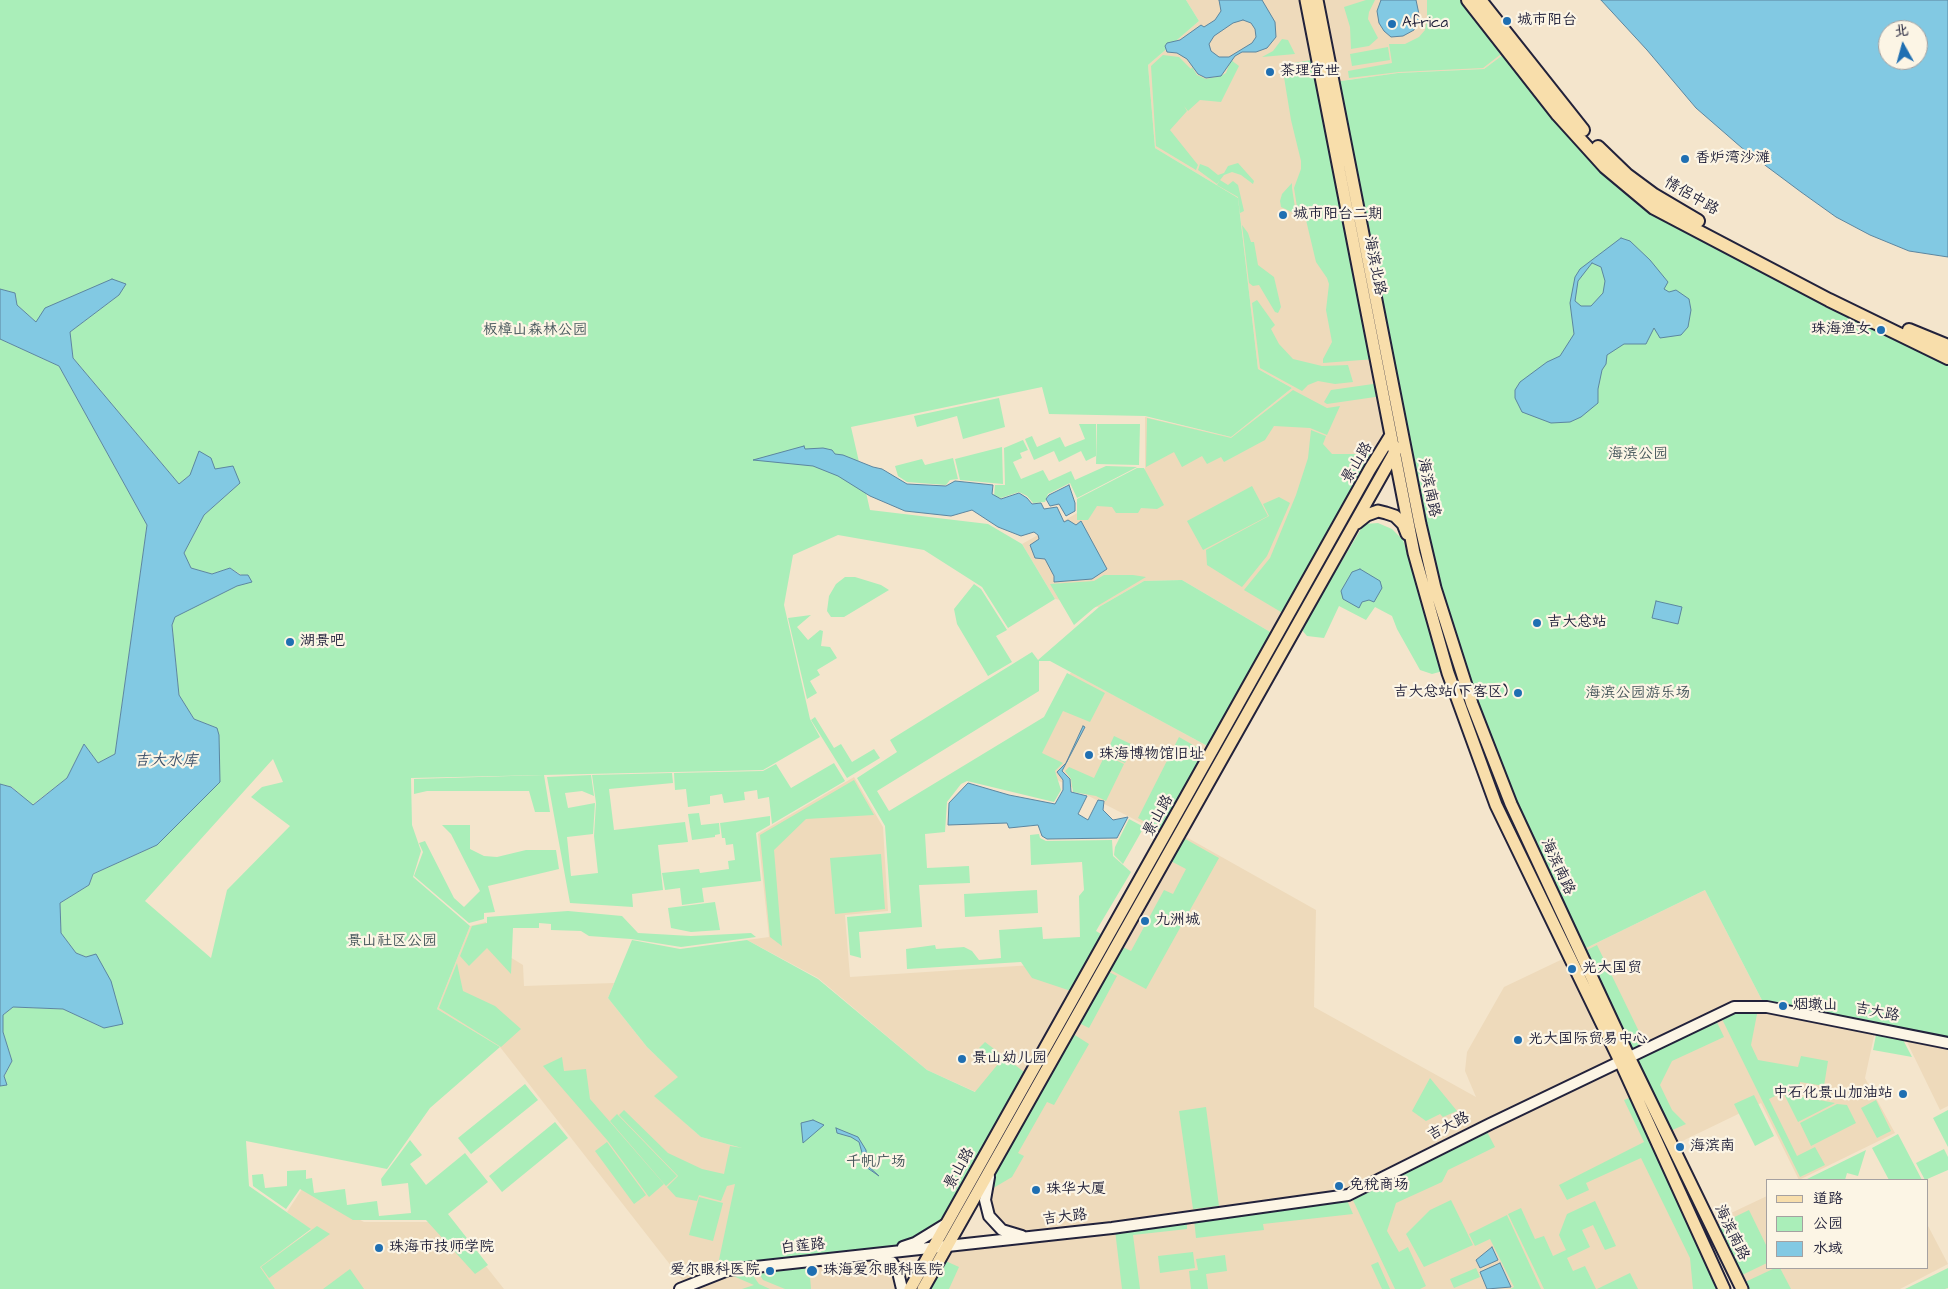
<!DOCTYPE html>
<meta charset="utf-8">
<style>
body{margin:0}
#map{position:relative;width:1948px;height:1289px;overflow:hidden;background:#f4e5cc;font-family:"Architects Daughter","LXGW WenKai TC",sans-serif}
canvas{display:block}
.legend{position:absolute;left:1766px;top:1179px;width:162px;height:90px;box-sizing:border-box;background:#fcf5e5;border:1px solid #a5a1a1;margin:0;padding:6px 9px;list-style:none;font-size:15px;color:#22223b}
.legend li{display:flex;align-items:center;gap:10px;height:25px}
.legend b{width:25px;border:1px solid #a5a1a1}
.north{position:absolute;left:1878px;top:20px;width:50px;height:50px;box-sizing:border-box;background:#fcf5e5;border:1px solid #a5a1a1;border-radius:50%;rotate:353deg;font-size:14px;font-weight:700;line-height:20px;text-align:center;color:#22223b}
.north::after{content:'';display:block;margin:auto;width:18px;height:22px;background:#1f6fb2;clip-path:polygon(50% 0,100% 100%,50% 72%,0 100%)}
</style>
<div id="map">
<canvas width="1948" height="1289"></canvas>
<ul class="legend">
<li><b style="height:6px;background:#f8deab"></b>道路</li>
<li><b style="height:14px;background:#aaeeb9"></b>公园</li>
<li><b style="height:14px;background:#82c9e3"></b>水域</li>
</ul>
<div class="north">北</div>
</div>
<script>
const context = document.querySelector('canvas').getContext('2d');
context.lineJoin = 'round';
function paint(path, color) { context.fillStyle = color; context.fill(path, 'evenodd'); }
const shape = rows => new Path2D(rows.map(r => 'M' + r).join(''));
function strokePath(path, color, width, dash) { context.strokeStyle = color; context.lineWidth = width; context.lineCap = dash ? 'butt' : 'round'; context.setLineDash(dash || []); context.stroke(path); }
function label(font, color, halo, rows, align = 'center') {
  context.font = font + ' "Architects Daughter","LXGW WenKai TC",sans-serif'; context.lineWidth = 4.5; context.setLineDash([]); context.textBaseline = 'middle'; context.strokeStyle = halo; context.fillStyle = color; for (const [text, x, y, turn = 0] of rows) {
    context.save(); context.translate(x, y); context.rotate((+turn || 0) * Math.PI / 180); context.textAlign = isNaN(turn) ? turn : align; if (halo) context.strokeText(text, 0, 0); context.fillText(text, 0, 0); context.restore();
  }
}
paint(shape([
 [1186,0,1306,0,1391,435,1277,636,1182,580,1144,581,1099,607,1055,599,1022,544,1145,475,1145,417,1231,437,1292,388,1258,369,1238,198,1155,148,1148,65,1199,21],
 [1317,0,1468,0,1508,51,1484,69,1398,73,1333,82],
 [1071,672,1213,749,1165,835,1026,764],
 [854,777,883,827,888,911,845,915,850,977,1093,961,1011,1108,927,1070,818,978,747,940,769,937,758,834],
 [1179,833,1316,910,1314,1007,1476,1097,1465,1071,1467,1052,1504,987,1569,956,1724,1289,923,1289,947,1247,1031,1237,1002,1230,985,1200],
 [1705,890,1765,1006,1876,1027,1865,1078,1895,1133,1799,1180,1761,1103,1672,1146,1580,951],
 [486,922,487,943,523,965,524,986,614,983,608,998,647,1047,679,1077,655,1096,701,1137,742,1148,876,1255,892,1262,902,1289,680,1289,686,1285,500,1047,437,1009,470,926],
 [1902,1032,1948,1040,1948,1106,1940,1110],
 [302,1189,364,1222,451,1222,504,1289,275,1289,259,1267,311,1230,287,1212],
 [1767,1196,1767,1268,1927,1268,1927,1224,1948,1264,1900,1289,1742,1289,1710,1223]
]), '#eedabb');
paint(shape([
 [0,0,1186,0,1199,21,1148,65,1155,148,1238,198,1258,369,1292,388,1231,437,1145,416,1049,414,1042,387,851,427,870,510,988,524,1022,544,1055,599,1008,628,982,587,924,550,838,535,793,555,784,605,810,719,820,737,763,770,411,778,412,825,421,851,413,877,470,926,437,1009,500,1047,430,1108,387,1169,246,1141,249,1186,311,1229,260,1267,275,1289,0,1289,0,1086,6,1085,4,1077,12,1061,3,1032,3,1015,13,1007,63,1009,104,1028,86,957,76,953,61,933,60,903,89,885,93,874,157,845,220,782,217,728,194,719,179,695,172,625,174,617,237,586,252,581,230,568,212,574,191,568,184,553,204,515,240,483,190,475,179,484,73,358,70,332,119,295,36,322,17,305,15,293,0,289],
 [273,759,283,782,262,787,251,797,290,826,227,890,211,958,145,901],
 [1366,0,1375,0,1369,12,1368,19,1378,38,1369,46,1351,49,1350,27,1344,7],
 [1427,0,1464,0,1505,51,1483,68,1399,72,1349,78,1348,71,1392,63,1389,44,1405,44,1419,37,1425,30,1427,20],
 [1282,39,1288,40,1295,54,1262,57,1273,51],
 [1388,47,1390,60,1352,66,1350,54],
 [1508,51,1558,115,1653,208,1948,361,1948,1040,1765,1006,1705,890,1580,951,1511,804,1435,588,1334,82,1398,73,1484,69],
 [1163,55,1179,57,1191,69,1192,67,1197,75,1206,79,1221,76,1226,73,1231,60,1239,66,1221,102,1200,100,1188,111,1184,106,1176,104,1184,106,1187,111,1170,130,1198,165,1196,170,1156,146,1151,66],
 [1317,59,1375,359,1323,363,1323,359,1332,342,1326,310,1329,284,1327,278,1316,262,1306,220,1298,213,1294,188,1301,169,1301,161,1291,120,1282,65],
 [1238,163,1254,181,1253,184,1241,175,1232,172,1224,175,1217,184,1198,170,1200,164,1208,167,1218,175,1224,173,1228,166],
 [1220,180,1228,185,1233,181,1238,185,1244,211,1240,213,1238,197,1217,185],
 [1292,183,1292,188,1296,214,1281,207,1280,201,1282,194],
 [1242,225,1248,233,1251,242,1254,242,1258,265,1274,277,1281,307,1278,313,1275,312,1259,285,1253,286,1249,283],
 [1257,300,1275,325,1271,329,1279,344,1293,359,1322,366,1348,365,1353,382,1335,384,1318,381,1308,385,1302,391,1260,368,1252,303],
 [0,339,59,366,147,525,115,754,98,763,84,744,67,778,32,805,12,787,0,784],
 [1380,383,1382,396,1327,404,1324,402,1331,390],
 [1293,390,1327,408,1340,406,1327,435,1310,428,1274,426,1265,440,1224,462,1221,457,1207,464,1202,456,1182,467,1174,452,1146,467,1147,418,1231,438],
 [999,398,1005,427,963,439,957,416,917,427,914,416],
 [1079,424,1096,424,1096,456,1086,461,1081,451,1059,462,1054,451,1034,460,1025,439,1032,436,1037,447,1060,437,1065,447,1085,439],
 [1097,424,1140,424,1139,465,1096,464],
 [1311,430,1326,436,1323,444,1332,454,1377,454,1286,615,1244,590,1270,558,1296,495,1308,458],
 [1023,440,1028,450,1020,453,1022,458,1013,462,1021,479,1043,470,1049,481,1071,471,1075,480,1106,466,1137,467,1077,498,1070,483,1048,494,1045,502,1033,503,1027,496,1019,492,1001,498,994,496,995,485,1005,485,1004,448],
 [1002,447,1003,484,960,480,955,459],
 [953,458,958,479,950,480,946,485,907,482,898,476,895,466,922,459,925,465],
 [1137,468,1144,468,1164,505,1157,509,1141,508,1138,513,1116,513,1112,507,1097,506,1088,520,1077,520,1077,499],
 [1252,486,1268,516,1203,550,1187,521],
 [1279,497,1290,503,1267,556,1242,587,1207,565,1206,550,1269,516,1263,504],
 [1378,523,1392,529,1403,540,1443,671,1432,674,1420,670,1397,629,1392,616,1375,607,1366,620,1339,606,1324,638,1307,636,1301,629,1364,524],
 [1104,575,1133,575,1146,577,1094,608,1074,625,1050,584,1094,581],
 [845,577,855,577,881,585,889,590,844,617,831,617,827,611,829,596,836,584],
 [1182,580,1277,636,1213,749,1050,661,1039,661,1039,691,877,791,889,811,1044,717,1067,673,1105,693,1090,722,1063,711,1042,753,1063,763,1055,771,1061,790,1054,802,967,781,961,784,947,802,945,832,925,834,927,868,969,866,970,883,919,885,922,927,859,932,861,958,850,955,847,917,891,913,885,826,857,778,897,752,890,740,1032,652,1038,660,1099,607,1144,581],
 [974,584,981,589,1007,630,996,636,1012,662,988,676,957,624,954,609],
 [811,615,797,627,808,640,820,630,823,631,821,646,830,647,837,658,817,670,820,675,810,681,817,693,807,699,788,618],
 [815,717,834,748,841,744,852,762,874,749,880,758,847,778,811,720],
 [1114,736,1133,745,1125,763,1106,754],
 [1179,737,1200,749,1205,760,1164,832,1138,818],
 [1105,755,1124,764,1106,801,1096,796,1073,792,1071,779,1065,771,1069,767,1094,778],
 [834,763,845,781,772,824,769,797,758,799,757,790,744,792,745,800,724,803,722,794,710,796,710,804,688,807,686,789,675,790,674,773,763,771,776,764,791,788],
 [672,773,673,783,609,789,614,830,685,822,688,842,658,845,663,890,632,894,633,907,570,903,547,777,591,775,594,796,582,791,565,793,568,808,595,803,593,834,567,837,571,876,598,873,594,836,596,803,592,775],
 [544,775,550,812,535,812,529,791,427,791,414,794,414,779],
 [854,780,874,815,806,819,774,850,782,946,770,937,760,835],
 [699,813,701,825,719,823,720,834,715,835,715,837,692,840,688,814],
 [770,816,770,825,756,833,761,881,702,888,704,902,682,905,680,888,665,890,662,873,699,869,700,873,729,869,728,861,735,860,733,844,726,845,725,838,722,838,720,823],
 [1129,819,1144,827,1123,864,1114,855,1115,847],
 [442,825,470,825,470,849,484,856,497,857,526,850,556,850,559,869,488,886,495,912,484,913,484,919,469,923,414,876,423,852,419,843,425,841,454,898,464,907,480,891,451,834],
 [1039,834,1040,838,1046,841,1112,840,1113,856,1131,872,1096,931,1106,937,1074,992,1032,978,1021,962,907,969,906,949,935,945,936,949,964,947,972,951,979,960,1001,958,999,930,1042,927,1043,939,1080,937,1079,896,1084,890,1082,862,1031,865,1030,835],
 [1180,836,1219,858,1146,989,1107,968,1119,945,1131,951,1164,890,1173,894,1186,869,1167,859],
 [881,854,885,909,835,914,830,858],
 [1037,890,1038,913,965,917,964,894],
 [715,902,720,930,691,932,671,928,668,908],
 [568,911,622,916,638,933,691,936,751,933,756,937,681,947,631,939,589,936,581,931,551,930,551,924,539,923,539,928,513,928,511,974,487,948,469,966,460,956,472,926,487,923,487,917],
 [632,940,680,949,747,940,818,979,927,1070,975,1092,998,1064,979,1048,985,1042,1028,1075,947,1221,914,1243,876,1254,716,1274,735,1184,727,1186,721,1201,699,1195,697,1201,676,1197,667,1187,678,1176,619,1115,624,1110,668,1153,702,1169,724,1174,730,1146,742,1148,701,1137,654,1096,678,1077,647,1047,608,998],
 [1597,945,1646,1046,1632,1053,1583,952],
 [457,963,463,991,495,1006,521,1029,501,1047,439,1008],
 [1105,970,1117,976,1089,1028,1077,1022],
 [1758,1009,1751,1045,1758,1060,1798,1067,1801,1056,1828,1061,1824,1086,1800,1082,1798,1096,1835,1103,1798,1122,1783,1092,1769,1099,1797,1156,1815,1147,1825,1165,1800,1177,1721,1017,1736,1010],
 [1715,1018,1724,1037,1672,1061,1660,1085,1672,1110,1686,1124,1668,1132,1632,1058],
 [1877,1030,1900,1034,1912,1057,1873,1050],
 [1070,1032,1089,1044,1054,1105,1047,1102,1018,1153,1024,1156,1012,1177,990,1190,993,1169],
 [562,1057,564,1071,586,1069,590,1099,664,1184,649,1197,607,1140,543,1066],
 [1430,1078,1457,1111,1443,1117,1440,1114,1426,1121,1412,1111],
 [525,1084,538,1100,471,1154,458,1138],
 [1754,1095,1774,1136,1755,1146,1734,1104],
 [1634,1096,1722,1289,1693,1289,1690,1258,1641,1158,1586,1183,1589,1190,1567,1200,1559,1185,1644,1142,1624,1100],
 [1876,1100,1891,1131,1877,1138,1861,1108],
 [1837,1104,1847,1105,1856,1123,1811,1146,1800,1123],
 [1206,1107,1219,1206,1193,1209,1179,1111],
 [1948,1110,1948,1147,1933,1118],
 [617,1114,677,1176,666,1186,610,1121],
 [555,1122,568,1138,502,1192,489,1176],
 [1485,1128,1495,1147,1448,1170,1442,1182,1396,1203,1387,1231,1399,1252,1408,1247,1426,1286,1420,1289,1395,1289,1351,1196],
 [1898,1134,1922,1180,1889,1180,1872,1148],
 [410,1140,422,1155,410,1164,426,1185,465,1153,488,1182,448,1214,488,1265,475,1274,426,1220,353,1220,300,1189,286,1209,253,1186,252,1175,263,1174,265,1188,287,1186,287,1171,306,1170,306,1179,312,1178,314,1193,345,1189,347,1205,377,1201,379,1216,411,1213,408,1183,382,1186,381,1179],
 [607,1142,646,1195,634,1204,595,1151],
 [1944,1149,1948,1157,1948,1170,1925,1180,1916,1163],
 [1866,1150,1858,1176,1847,1173,1845,1180,1805,1180],
 [699,1197,723,1203,713,1241,689,1235],
 [1346,1198,1353,1214,1263,1224,1264,1230,1196,1238,1194,1219],
 [1451,1200,1473,1245,1424,1267,1406,1234,1430,1210],
 [1595,1201,1616,1246,1605,1250,1593,1225,1582,1230,1590,1247,1567,1258,1573,1271,1585,1266,1596,1289,1544,1289,1508,1214,1521,1208,1535,1239,1544,1236,1553,1256,1566,1250,1559,1235,1567,1214],
 [1749,1210,1767,1247,1767,1263,1740,1276,1716,1226],
 [1507,1215,1541,1289,1510,1289,1514,1287,1490,1239,1475,1246,1469,1234],
 [1187,1220,1187,1229,1133,1235,1140,1289,1122,1289,1115,1230],
 [317,1226,330,1234,269,1278,261,1267],
 [1193,1252,1195,1268,1160,1273,1158,1256],
 [1225,1255,1227,1271,1206,1274,1208,1289,1191,1289,1189,1271,1198,1270,1196,1259],
 [941,1259,959,1267,949,1289,924,1289],
 [1378,1262,1390,1289,1382,1289,1371,1265],
 [809,1264,811,1289,785,1289,763,1280,756,1269],
 [1476,1268,1480,1277,1454,1288,1450,1279],
 [1775,1268,1780,1268,1791,1289,1746,1289,1743,1283],
 [1948,1268,1948,1288,1945,1289,1905,1289],
 [350,1269,364,1289,323,1289],
 [749,1270,759,1284,770,1289,742,1289,754,1285,726,1273],
 [1630,1273,1638,1289,1597,1289]
]), '#aaeeb9');
const water = shape([
 [1219,0,1262,0,1275,22,1276,37,1267,48,1256,52,1242,52,1235,56,1221,76,1206,78,1198,74,1187,59,1177,53,1167,52,1165,46,1167,43,1180,40,1201,25,1204,27,1215,20,1221,11,1219,0],
 [1243,20,1251,23,1255,29,1256,37,1252,43,1229,57,1219,57,1211,51,1209,44,1214,36,1233,23,1243,20],
 [1381,0,1416,0,1420,19,1414,30,1403,36,1391,37,1384,31,1379,23,1377,11,1381,0],
 [1601,0,1948,0,1948,257,1909,251,1870,235,1836,217,1801,192,1742,148,1696,108,1647,50,1601,0],
 [1888,30,1918,30,1918,60,1888,60,1888,30],
 [1621,238,1630,241,1650,260,1668,282,1664,289,1669,292,1676,290,1689,299,1691,310,1688,327,1681,335,1660,338,1654,328,1646,344,1624,344,1607,355,1606,364,1602,370,1598,389,1598,403,1581,417,1570,422,1551,423,1522,412,1515,398,1515,390,1520,382,1547,362,1560,356,1574,334,1570,303,1575,277,1580,269,1621,238],
 [1592,263,1601,267,1605,281,1603,293,1591,306,1581,306,1575,301,1578,281,1592,263],
 [112,279,126,284,119,295,70,332,73,358,179,484,190,475,199,451,211,458,215,469,233,466,240,483,204,515,184,553,191,568,212,574,230,568,240,575,248,575,252,582,237,586,175,617,172,625,179,695,194,719,217,728,219,735,220,782,157,845,93,874,89,885,60,903,61,933,76,953,86,957,96,954,111,981,123,1024,104,1028,63,1009,13,1007,3,1015,3,1032,12,1061,4,1076,7,1085,0,1086,0,784,11,787,33,805,67,778,84,744,98,763,115,754,147,525,59,366,0,339,0,289,15,293,17,305,36,322,45,308,112,279],
 [804,446,805,449,823,448,832,450,835,454,843,455,873,467,882,469,907,484,946,486,955,481,993,485,992,494,1001,499,1019,493,1027,498,1032,504,1041,503,1044,509,1057,507,1064,522,1068,520,1076,525,1081,521,1107,569,1092,579,1054,582,1054,576,1045,559,1035,558,1030,545,1039,539,1038,535,1034,532,1021,536,998,527,972,510,951,516,905,511,870,496,838,476,813,466,753,460,804,446],
 [1069,485,1075,503,1075,511,1066,516,1059,504,1050,506,1046,499,1049,495,1069,485],
 [1360,569,1380,581,1382,588,1374,602,1369,600,1362,602,1359,608,1343,599,1341,591,1352,572,1360,569],
 [1656,601,1682,607,1678,624,1652,618,1656,601],
 [1083,726,1085,727,1062,771,1070,779,1071,792,1087,796,1078,814,1088,820,1098,800,1104,801,1103,810,1113,820,1128,817,1117,838,1047,839,1042,836,1038,825,1009,828,1007,823,948,825,949,803,968,783,1009,795,1055,804,1063,790,1063,780,1057,772,1066,763,1083,726],
 [813,1120,824,1125,803,1143,801,1123,813,1120],
 [836,1128,858,1137,866,1150,867,1165,879,1176,866,1167,859,1142,851,1137,837,1133,836,1128],
 [1492,1247,1498,1260,1480,1268,1476,1260,1492,1247],
 [1500,1263,1511,1287,1487,1289,1480,1272,1500,1263]
]);
paint(water, '#82c9e3');
strokePath(water, '#5c86a0', 1);
const secondary = shape([
 [989,1177,985,1200,989,1216,1002,1230,1022,1236],
 [903,1247,915,1243,946,1224],
 [876,1255,892,1262,898,1272,902,1289],
 [680,1289,728,1270,1112,1228,1348,1195,1490,1124,1734,1007,1767,1007,1948,1043]
]);
const primary = shape([
 [1306,0,1414,553,1448,673,1496,805,1620,1061,1724,1289],
 [1317,0,1420,524,1435,588,1472,704,1511,804,1629,1057,1742,1289],
 [1357,523,1367,515,1378,511,1386,513,1395,516,1403,524,1407,534],
 [910,1289,1370,469,1391,435],
 [923,1289,1397,448]
]);
const highway = shape([
 [1468,0,1558,115,1605,167,1654,208,1829,300,1948,358],
 [1480,0,1583,130],
 [1598,147,1627,175,1654,195,1698,221],
 [1909,330,1948,346]
]);
strokePath(secondary, '#22223b', 14);
strokePath(primary, '#22223b', 15);
strokePath(highway, '#22223b', 16);
strokePath(secondary, '#fcf5e5', 10);
strokePath(primary, '#f8deab', 11);
strokePath(highway, '#f8deab', 12);
for (const [x, y, r, color] of [
 [1507,21,5,"#1f6fb2"],
 [1392,24,5,"#1f6fb2"],
 [1270,72,5,"#1f6fb2"],
 [1685,159,5,"#1f6fb2"],
 [1283,215,5,"#1f6fb2"],
 [1881,330,5,"#1f6fb2"],
 [1537,623,5,"#1f6fb2"],
 [290,642,5,"#1f6fb2"],
 [1518,693,5,"#1f6fb2"],
 [1089,755,5,"#1f6fb2"],
 [1145,921,5,"#1f6fb2"],
 [1572,969,5,"#1f6fb2"],
 [1783,1006,5,"#1f6fb2"],
 [1518,1040,5,"#1f6fb2"],
 [962,1059,5,"#1f6fb2"],
 [1903,1094,5,"#1f6fb2"],
 [1680,1147,5,"#1f6fb2"],
 [1339,1186,5,"#1f6fb2"],
 [1036,1190,5,"#1f6fb2"],
 [379,1248,5,"#1f6fb2"],
 [770,1271,5,"#1f6fb2"],
 [812,1271,6,"#1f6fb2"]
]) { const dot = new Path2D(); dot.arc(x, y, r, 0, 2 * Math.PI); context.fillStyle = color; context.fill(dot); strokePath(dot, '#fcf5e5', 2); }
label('15px', '#22223b', '#fcf5e5', [
 ["城市阳台",1517,21],
 ["Africa",1402,24],
 ["茶理宜世",1280,72],
 ["香炉湾沙滩",1695,159],
 ["城市阳台二期",1293,215],
 ["珠海渔女",1871,330,"right"],
 ["吉大总站",1547,623],
 ["湖景吧",300,642],
 ["吉大总站(下客区)",1508,693,"right"],
 ["珠海博物馆旧址",1099,755],
 ["九洲城",1155,921],
 ["光大国贸",1582,969],
 ["烟墩山",1793,1006],
 ["光大国际贸易中心",1528,1040],
 ["景山幼儿园",972,1059],
 ["中石化景山加油站",1893,1094,"right"],
 ["海滨南",1690,1147],
 ["免税商场",1349,1186],
 ["珠华大厦",1046,1190],
 ["珠海市技师学院",389,1248],
 ["爱尔眼科医院",760,1271,"right"],
 ["珠海爱尔眼科医院",823,1271]
], 'left');
label('15px', '#22223b', '#fcf5e5', [
 ["情侶中路",1691,197,30],
 ["海滨北路",1374,266,79],
 ["景山路",1358,463,-59],
 ["海滨南路",1428,488,78],
 ["景山路",1159,816,-61],
 ["海滨南路",1557,867,65],
 ["吉大路",1877,1013,11],
 ["吉大路",1449,1127,-27],
 ["景山路",960,1169,-61],
 ["吉大路",1065,1218,-7],
 ["海滨南路",1731,1233,64],
 ["白莲路",803,1247,-6]
]);
label('15px', '#44555a', '#fcf5e5', [
 ["板樟山森林公园",535,331],
 ["海滨公园",1638,455],
 ["海滨公园游乐场",1638,694],
 ["景山社区公园",392,942],
 ["千帆广场",876,1163]
]);
label('italic 16px', '#3f546d', '#fcf5e5', [
 ["吉大水库",166,762]
]);
</script>
